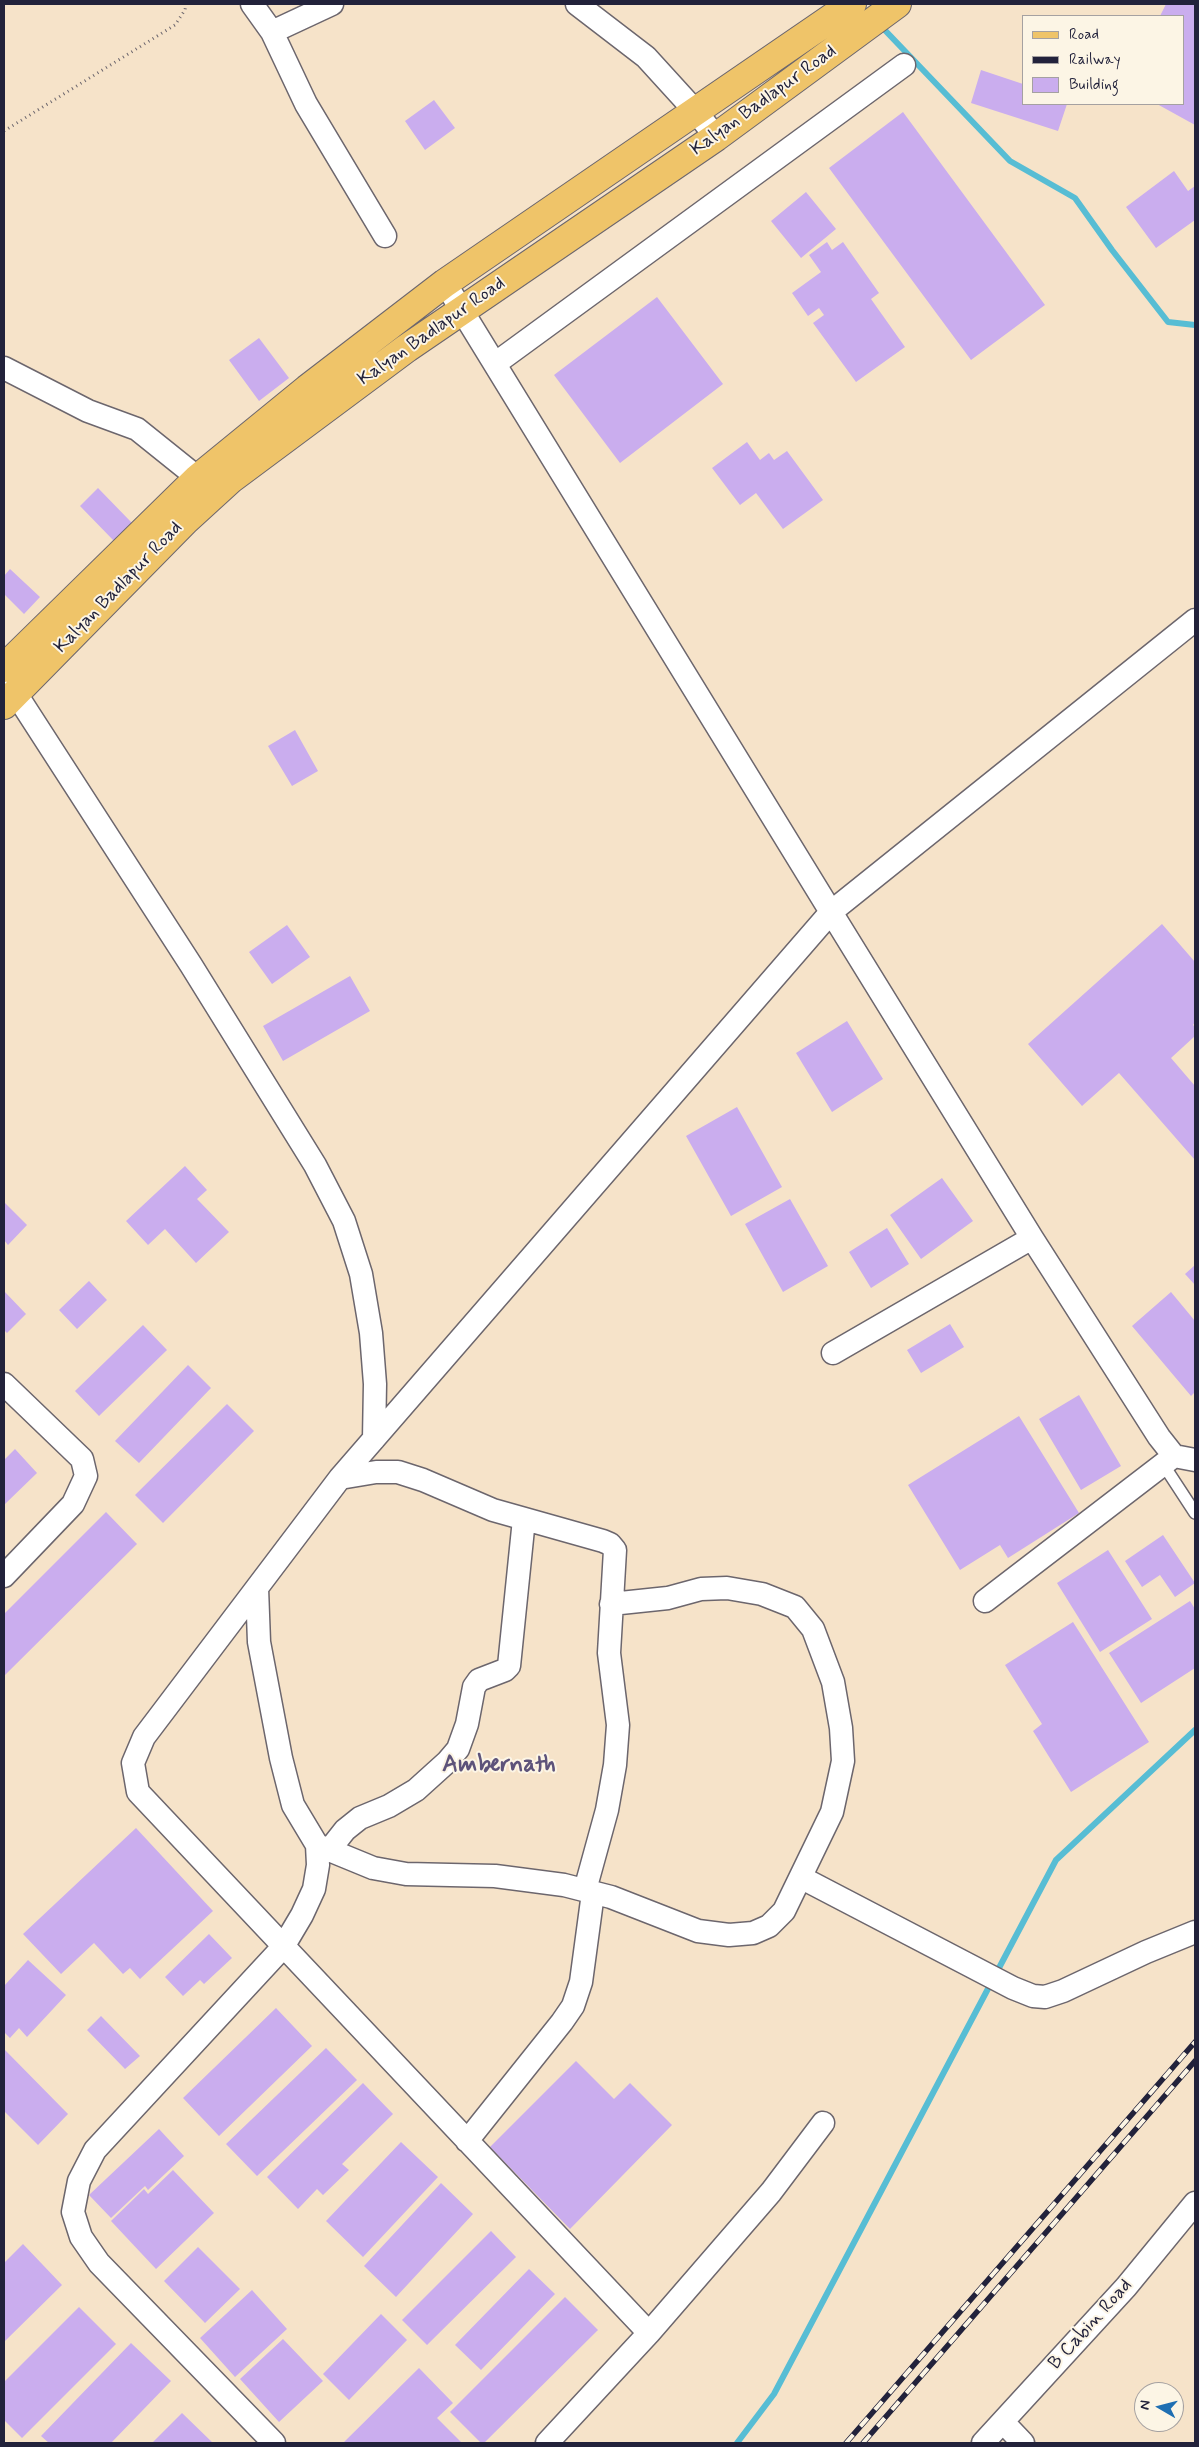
<!DOCTYPE html>
<style>
body{margin:0}
#map{position:relative;width:1199px;height:2447px;overflow:hidden;background:#f6e3c9;font-family:Mynerve,sans-serif}
canvas{display:block}
.frame{position:absolute;inset:0;border:5px solid #22223b;pointer-events:none}
.legend{position:absolute;left:1022px;top:15px;width:162px;height:90px;box-sizing:border-box;background:#fcf5e5;border:1px solid #a5a1a1;margin:0;padding:6px 9px;list-style:none;font-size:15px;color:#22223b}
.legend li{display:flex;align-items:center;gap:10px;height:25px}
.legend b{width:25px;border:1px solid #a5a1a1}
.north{position:absolute;left:1134px;top:2382px;width:50px;height:50px;box-sizing:border-box;background:#fcf5e5;border:1px solid #a5a1a1;border-radius:50%;rotate:278deg;font-size:14px;font-weight:700;line-height:20px;text-align:center;color:#22223b}
.north::after{content:'';display:block;margin:auto;width:18px;height:22px;background:#1f6fb2;clip-path:polygon(50% 0,100% 100%,50% 72%,0 100%)}
</style>
<div id="map">
<canvas width="1199" height="2447"></canvas>
<div class="frame"></div>
<ul class="legend">
<li><b style="height:6px;background:#efc469"></b>Road</li>
<li><b style="height:6px;background:#22223b"></b>Railway</li>
<li><b style="height:14px;background:#caadee"></b>Building</li>
</ul>
<div class="north">N</div>
</div>
<script>
const context = document.querySelector('canvas').getContext('2d');
context.lineJoin = 'round';
const shape = rows => new Path2D(rows.map(r => 'M' + r).join(''));
function strokePath(path, color, width, dash) { context.strokeStyle = color; context.lineWidth = width; context.lineCap = dash ? 'butt' : 'round'; context.setLineDash(dash || []); context.stroke(path); }
function paint(path, color) { context.fillStyle = color; context.fill(path, 'evenodd'); }
function label(font, color, halo, rows, align = 'center') {
  context.font = font + ' Mynerve,sans-serif'; context.lineWidth = 4; context.setLineDash([]); context.textBaseline = 'middle'; context.strokeStyle = halo; context.fillStyle = color; for (const [text, x, y, turn = 0] of rows) {
    context.save(); context.translate(x, y); context.rotate((+turn || 0) * Math.PI / 180); context.textAlign = isNaN(turn) ? turn : align; if (halo) context.strokeText(text, 0, 0); context.fillText(text, 0, 0); context.restore();
  }
}
strokePath(shape([
 [879,24,1010,161,1075,198,1112,250,1168,322,1195,325],
 [737,2443,774,2394,1056,1860,1195,1730]
]), '#57bdd4', 6);
paint(shape([
 [1166,4,1195,5,1195,125,1157,104,1183,104,1183,16,1160,16],
 [981,70,1023,84,1023,104,1067,104,1058,131,971,103],
 [434,100,455,128,425,150,405,121],
 [903,112,1045,305,971,360,829,168],
 [1174,171,1188,191,1195,186,1195,220,1156,248,1126,207],
 [806,192,836,229,801,258,771,221],
 [827,242,832,250,843,242,879,293,871,299,905,347,856,382,813,323,824,315,819,308,808,316,792,293,821,272,809,255],
 [657,297,723,384,620,463,554,375],
 [259,338,289,378,259,401,229,360],
 [747,442,760,460,769,453,774,460,787,451,823,500,783,529,756,493,740,505,712,468],
 [98,488,132,523,114,541,80,506],
 [10,569,40,597,24,614,4,594,4,576],
 [295,730,318,771,292,786,268,746],
 [1162,924,1195,962,1195,1022,1193,1025,1195,1027,1195,1036,1171,1058,1195,1086,1195,1160,1119,1073,1082,1106,1028,1044],
 [287,925,310,957,272,984,249,952],
 [350,976,370,1011,283,1061,263,1026],
 [847,1021,883,1079,832,1112,796,1053],
 [737,1107,782,1187,731,1216,686,1136],
 [185,1166,207,1190,197,1199,229,1232,196,1263,165,1229,148,1245,126,1221],
 [942,1178,973,1221,921,1259,890,1215],
 [790,1199,828,1266,783,1292,745,1224],
 [4,1202,27,1225,8,1245,4,1240],
 [887,1228,909,1264,871,1288,849,1252],
 [1195,1265,1195,1285,1185,1274],
 [89,1281,107,1300,77,1329,59,1310],
 [4,1291,26,1314,7,1333,4,1330],
 [1171,1292,1195,1321,1195,1392,1191,1396,1132,1326],
 [950,1324,964,1347,921,1373,907,1350],
 [143,1325,167,1350,99,1416,75,1391],
 [188,1365,211,1388,139,1463,115,1441],
 [1079,1395,1121,1466,1081,1490,1039,1419],
 [227,1404,254,1431,163,1523,135,1495],
 [1019,1416,1079,1513,1008,1558,1000,1545,960,1570,908,1485],
 [15,1449,37,1473,4,1505,4,1460],
 [106,1512,137,1544,4,1676,4,1614],
 [1163,1535,1195,1583,1175,1597,1160,1575,1142,1587,1125,1561],
 [1108,1550,1152,1619,1100,1652,1057,1583],
 [1190,1601,1195,1609,1195,1668,1141,1703,1109,1653],
 [1073,1622,1149,1742,1071,1792,1033,1731,1042,1724,1005,1665],
 [136,1828,213,1911,140,1979,130,1968,123,1974,94,1943,61,1974,23,1934],
 [209,1934,232,1958,204,1984,200,1980,183,1996,165,1977],
 [28,1960,66,1995,27,2037,19,2028,10,2038,4,2032,4,1986],
 [276,2008,312,2046,219,2136,183,2098],
 [101,2016,140,2056,125,2069,87,2030],
 [326,2048,357,2080,257,2176,226,2144],
 [4,2049,68,2114,38,2145,4,2111],
 [576,2061,614,2099,630,2083,672,2125,570,2229,490,2147],
 [363,2083,393,2114,342,2164,349,2170,323,2195,317,2189,298,2209,267,2177],
 [159,2129,184,2156,148,2190,145,2186,111,2218,89,2195],
 [401,2142,438,2177,363,2257,326,2221],
 [173,2170,214,2213,156,2269,111,2221,144,2189,148,2194],
 [441,2183,473,2214,396,2297,364,2266],
 [491,2231,516,2257,427,2345,402,2320],
 [23,2244,62,2285,4,2342,4,2263],
 [198,2247,240,2289,205,2323,164,2281],
 [529,2269,555,2294,481,2370,455,2345],
 [252,2290,287,2329,235,2377,200,2338],
 [565,2297,598,2330,484,2443,481,2443,450,2412],
 [79,2307,116,2344,22,2438,4,2420,4,2382],
 [381,2314,407,2340,349,2400,323,2374],
 [283,2339,323,2381,279,2422,240,2379],
 [131,2343,171,2381,111,2443,49,2443,41,2436],
 [419,2368,453,2403,437,2418,462,2443,343,2443],
 [182,2413,213,2443,152,2443]
]), '#caadee');
const lane = shape([
 [1163,1464,1195,1513]
]);
const street = shape([
 [252,4,272,32,306,104,385,236],
 [577,4,646,57,697,113,716,137],
 [272,32,332,4],
 [445,283,831,912,1195,620],
 [496,363,904,65],
 [4,368,88,411,137,429,198,478,208,491],
 [7,680,191,965,315,1165,344,1221,361,1274,371,1333,375,1384,374,1439],
 [833,1353,1032,1238],
 [4,1384,82,1459,86,1476,73,1504,4,1576],
 [340,1478,376,1472,398,1472,423,1480,493,1510,603,1541,610,1544,615,1550,609,1653,618,1725,615,1765,607,1810,585,1890],
 [257,1588,259,1642,281,1758,293,1805,317,1845,318,1865,314,1889,302,1915,283,1947,95,2150,79,2181,73,2212,81,2237,99,2263,274,2443],
 [985,1601,1174,1456],
 [317,1845,373,1868,406,1874,495,1876,564,1885,611,1897,698,1931,729,1935,753,1933,769,1926,784,1911,832,1812,843,1761,841,1728,833,1682,813,1629,795,1607,762,1594,727,1588,701,1589,668,1598,611,1604],
 [330,1849,345,1830,360,1818,389,1806,416,1790,447,1762,458,1749,467,1724,474,1687,479,1680,505,1670,509,1666,524,1519],
 [802,1878,1013,1988,1033,1996,1045,1997,1063,1991,1146,1952,1195,1932],
 [467,2141,562,2022,573,2006,581,1982,593,1893],
 [649,2333,771,2192,823,2123],
 [1003,2422,1023,2443],
 [547,2443,649,2333,138,1792,133,1763,144,1737,340,1478,831,912,1032,1238,1159,1437,1174,1456,1195,1460],
 [983,2443,1126,2287,1195,2203]
]);
const primary = shape([
 [4,668,198,478,307,389,445,283,852,4],
 [4,705,185,521,231,479,407,348,716,137,897,4]
]);
strokePath(lane, '#6c666d', 14);
strokePath(street, '#6c666d', 25);
strokePath(primary, '#6c666d', 30);
strokePath(shape([
 [4,131,175,25,185,10,186,4]
]), '#6c666d', 3, [1, 4]);
strokePath(lane, '#fff', 11);
strokePath(street, '#fff', 22);
strokePath(primary, '#efc469', 28);
const rail = shape([
 [846,2443,1195,2042],
 [863,2443,1195,2061]
]);
strokePath(rail, '#22223b', 5.5);
strokePath(rail, '#fcf5e5', 4, [11]);
label('19px', '#22223b', '#fcf5e5', [
 ["Kalyan Badlapur Road",764,101,-36],
 ["Kalyan Badlapur Road",432,332,-35],
 ["Kalyan Badlapur Road",119,588,-46],
 ["B Cabin Road",1091,2325,-48]
]);
label('bold 24px', '#5d537a', '#fcf5e5', [
 ["Ambernath",499,1766]
]);
</script>
